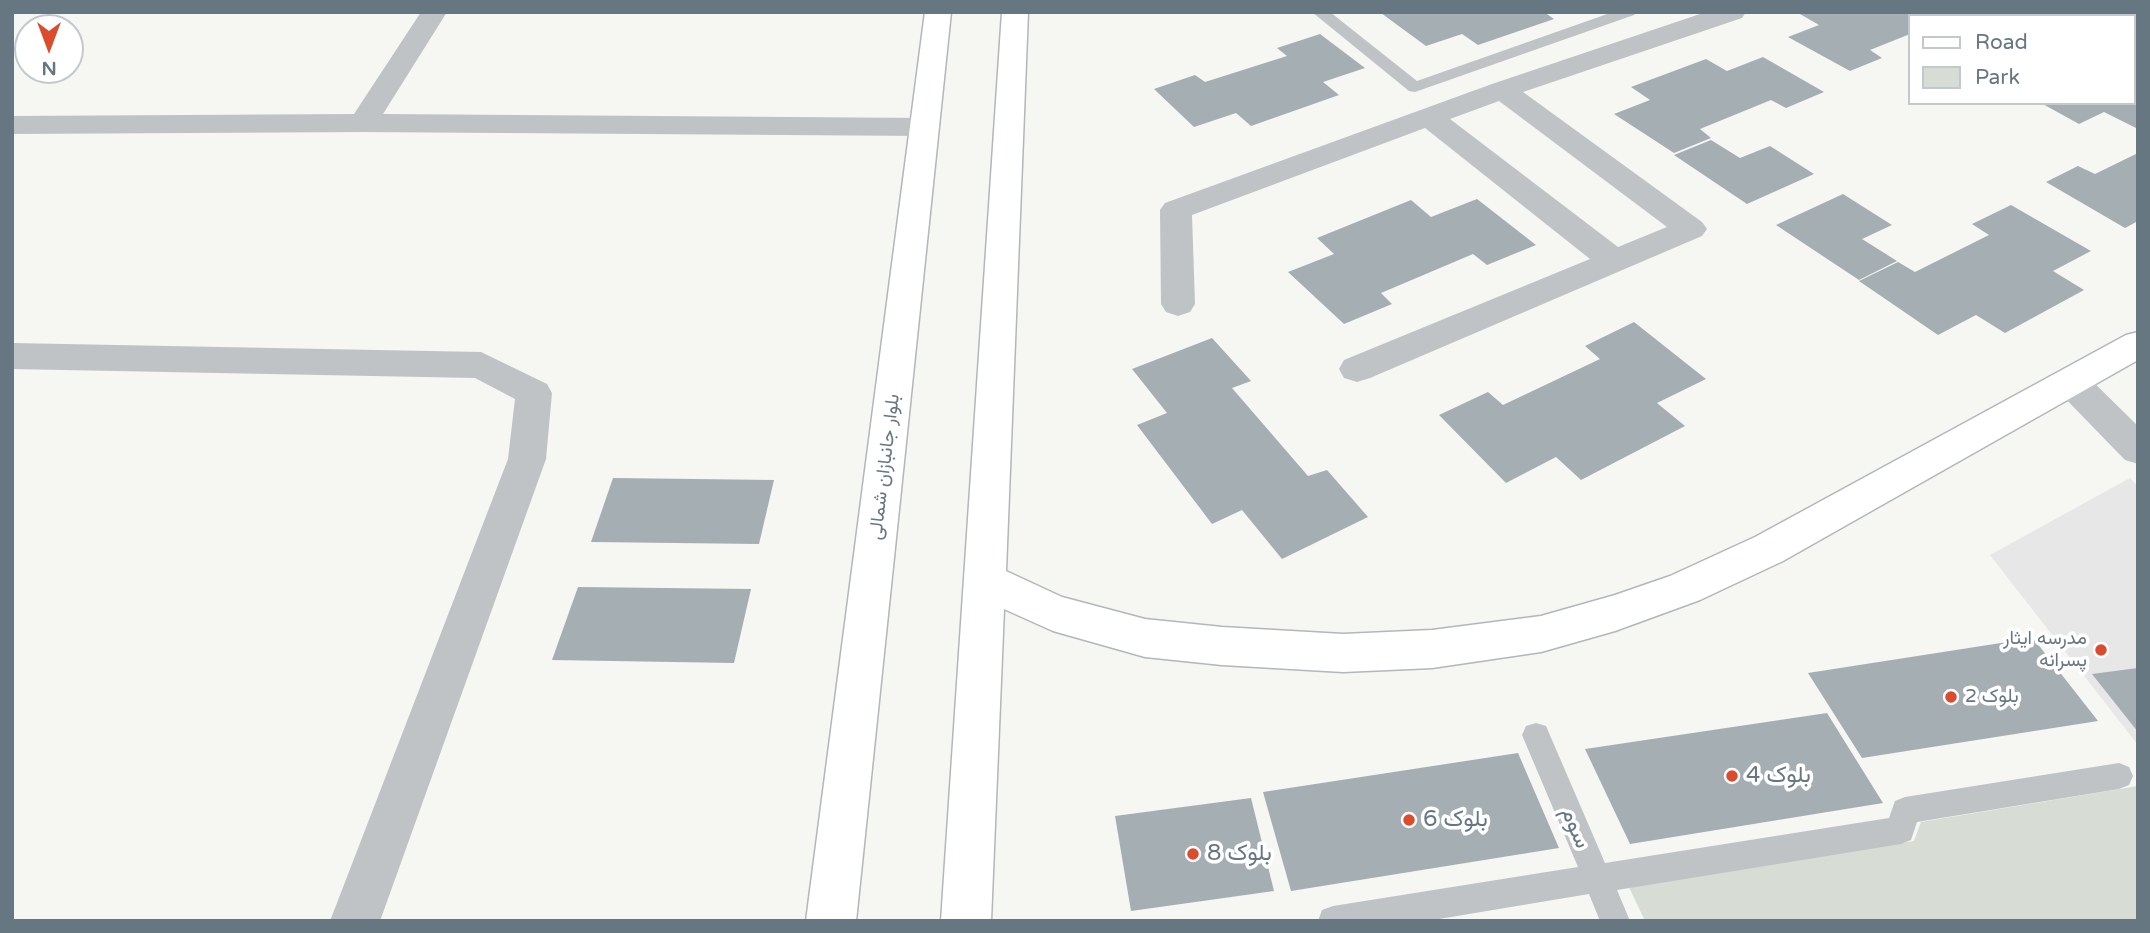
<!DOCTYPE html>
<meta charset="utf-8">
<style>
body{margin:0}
#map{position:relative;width:2150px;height:933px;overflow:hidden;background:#f6f6f2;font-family:"Varela Round",sans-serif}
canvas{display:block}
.frame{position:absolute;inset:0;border:14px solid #667782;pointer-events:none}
.legend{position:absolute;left:1908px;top:14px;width:228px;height:91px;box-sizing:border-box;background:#fff;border:2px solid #c2c9cd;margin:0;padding:9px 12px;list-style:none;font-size:21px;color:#667782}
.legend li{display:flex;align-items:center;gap:14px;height:35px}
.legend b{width:35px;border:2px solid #c2c9cd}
.north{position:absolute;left:14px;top:14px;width:70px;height:70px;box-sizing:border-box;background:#fff;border:2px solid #c2c9cd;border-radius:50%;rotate:180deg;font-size:19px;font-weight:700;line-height:28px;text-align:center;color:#667782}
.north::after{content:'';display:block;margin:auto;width:24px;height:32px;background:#da4c2e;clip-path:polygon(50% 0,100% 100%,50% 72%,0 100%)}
</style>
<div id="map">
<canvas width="2150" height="933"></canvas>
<div class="frame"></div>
<ul class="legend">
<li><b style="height:9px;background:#fff"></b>Road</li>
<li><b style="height:19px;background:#d7dcd4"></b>Park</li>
</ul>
<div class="north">N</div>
</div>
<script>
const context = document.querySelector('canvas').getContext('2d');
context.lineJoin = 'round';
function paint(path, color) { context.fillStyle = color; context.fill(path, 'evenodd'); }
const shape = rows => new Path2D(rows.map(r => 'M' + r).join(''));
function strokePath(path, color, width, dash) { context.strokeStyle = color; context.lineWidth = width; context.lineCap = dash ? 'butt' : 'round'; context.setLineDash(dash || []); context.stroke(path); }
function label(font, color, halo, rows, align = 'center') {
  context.font = font + ' "Varela Round",Vazirmatn,sans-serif'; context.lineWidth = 7; context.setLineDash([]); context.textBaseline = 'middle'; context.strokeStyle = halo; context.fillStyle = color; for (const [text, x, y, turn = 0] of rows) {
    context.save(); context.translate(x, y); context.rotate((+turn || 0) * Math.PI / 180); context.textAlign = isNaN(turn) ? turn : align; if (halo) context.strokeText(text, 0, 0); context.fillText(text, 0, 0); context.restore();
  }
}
paint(shape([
 [2130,478,2138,486,2138,745,1990,555]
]), '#e6e7e6');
paint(shape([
 [2138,786,2138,921,1645,921,1627,883,1914,841,1921,822]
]), '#d7dcd4');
paint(shape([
 [1385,12,1544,12,1554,19,1478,45,1462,34,1426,46,1381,13],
 [1805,12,1966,12,1973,16,1910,16,1910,34,1870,50,1882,58,1850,71,1788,37,1819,25,1800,14],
 [1320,34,1365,68,1323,82,1339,95,1251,126,1236,113,1194,127,1154,89,1195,75,1205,82,1287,56,1277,48],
 [1763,57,1824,92,1786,108,1771,100,1700,129,1711,138,1674,153,1614,114,1650,100,1631,87,1706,59,1727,71],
 [2134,98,2138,100,2138,129,2104,112,2079,124,2041,103,2134,103],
 [1711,140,1740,158,1770,146,1814,174,1747,204,1674,155],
 [2138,153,2138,221,2125,228,2046,182,2078,166,2095,174],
 [1843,194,1892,225,1862,239,1897,261,1859,280,1776,225],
 [1477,199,1536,245,1487,265,1473,254,1381,293,1392,304,1344,324,1288,272,1334,254,1317,238,1411,200,1431,217],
 [2011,205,2091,251,2053,271,2084,290,2005,333,1976,315,1938,335,1859,281,1898,262,1915,272,1989,235,1972,224],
 [1634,322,1706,379,1657,403,1685,426,1581,480,1556,457,1506,483,1439,415,1488,392,1503,405,1600,359,1585,346],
 [1212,338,1251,381,1232,388,1308,476,1327,470,1368,517,1282,559,1242,510,1212,524,1137,425,1167,413,1132,369],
 [613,478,774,480,759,544,591,542],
 [578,587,751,589,734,663,552,660],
 [2033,638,2098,721,1862,758,1808,673],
 [2138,668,2138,732,2092,674],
 [1827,713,1883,803,1630,844,1585,749],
 [1518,753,1559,848,1291,891,1263,792],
 [1251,798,1274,891,1131,911,1115,816]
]), '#a5aeb3');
const secondary = shape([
 [925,12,951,12,856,921,806,921,925,12],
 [1002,12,1028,12,1006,571,1062,597,1145,619,1222,627,1343,634,1432,630,1541,616,1615,595,1670,576,1755,537,2126,335,2138,332,2138,360,1783,561,1700,600,1615,631,1541,652,1432,668,1343,672,1222,665,1145,657,1053,631,1004,609,991,921,941,921,1002,12]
]);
strokePath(secondary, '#b1b7bb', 3);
paint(shape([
 [1312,12,1330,12,1417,81,1613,12,1637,12,1634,15,1415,92,1409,91,1312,12],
 [1536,723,1546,726,1605,863,1889,818,1895,801,1905,797,2119,763,2129,767,2133,776,2129,785,2119,789,1917,822,1911,840,1901,844,1617,890,1630,921,1600,921,1589,894,1427,921,1318,921,1322,910,1333,906,1578,867,1522,735,1526,726,1536,723]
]), '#bfc3c6');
paint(shape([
 [421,12,447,12,383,114,925,118,935,121,940,127,935,133,925,136,363,132,12,134,12,116,354,114,421,12],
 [1706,12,1746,12,1742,18,1523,92,1702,222,1707,229,1702,236,1370,378,1357,382,1344,378,1339,369,1344,360,1590,259,1425,128,1192,215,1195,304,1190,312,1178,316,1166,312,1161,304,1160,210,1165,203,1492,84,1706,12],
 [1499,101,1667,227,1618,247,1450,119,1499,101],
 [1988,12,2019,12,2021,16,1990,16,1988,12],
 [2105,12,2137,12,2134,16,2103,16,2105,12],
 [2134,68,2138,69,2138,86,2134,85,2134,68],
 [12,343,481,352,547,384,552,393,546,459,380,921,330,921,508,459,515,399,475,378,12,369,12,343],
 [2071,369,2084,373,2138,426,2138,464,2125,460,2058,391,2053,382,2058,373,2071,369]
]), '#bfc3c6');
paint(secondary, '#fff');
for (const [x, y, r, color] of [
 [2101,650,7,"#da4c2e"],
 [1951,697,7,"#da4c2e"],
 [1732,776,7,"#da4c2e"],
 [1409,820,7,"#da4c2e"],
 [1193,854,7,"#da4c2e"]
]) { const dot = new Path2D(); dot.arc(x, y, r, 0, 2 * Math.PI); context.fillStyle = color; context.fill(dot); strokePath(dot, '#fff', 2.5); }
label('19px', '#667782', '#fff', [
 ["بلوار جانبازان شمالی",885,467,-83]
]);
label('19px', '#667782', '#fff', [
 ["مدرسه ایثار",2087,639],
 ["پسرانه",2087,661],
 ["بلوک 2",1965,697,"left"]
], 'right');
label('23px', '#667782', '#fff', [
 ["بلوک 4",1746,776],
 ["بلوک 6",1423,820],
 ["بلوک 8",1207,854]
], 'left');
label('23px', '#667782', '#fff', [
 ["سوم",1575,828,67]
]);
</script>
